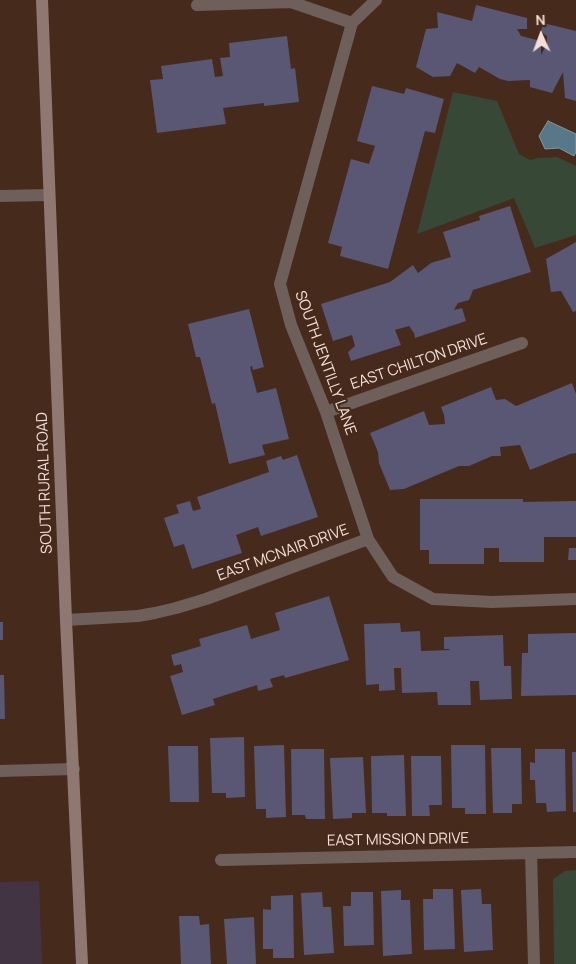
<!DOCTYPE html>
<style>
body{margin:0}
#map{position:relative;width:576px;height:964px;overflow:hidden;background:#462a1c;font-family:Manrope,sans-serif}
canvas{display:block}
.north{position:absolute;left:516px;top:10px;width:50px;height:50px;-webkit-text-stroke:4px #462a1c;paint-order:stroke;rotate:358deg;font-size:14px;font-weight:700;line-height:20px;text-align:center;color:#f2dfd6}
.north::after{content:'';display:block;margin:auto;width:18px;height:22px;background:#f2dfd6;clip-path:polygon(50% 0,100% 100%,50% 72%,0 100%)}
</style>
<div id="map">
<canvas width="576" height="964"></canvas>
<div class="north">N</div>
</div>
<script>
const context = document.querySelector('canvas').getContext('2d');
context.lineJoin = 'round';
function paint(path, color) { context.fillStyle = color; context.fill(path, 'evenodd'); }
const shape = rows => new Path2D(rows.map(r => 'M' + r).join(''));
function strokePath(path, color, width, dash) { context.strokeStyle = color; context.lineWidth = width; context.lineCap = dash ? 'butt' : 'round'; context.setLineDash(dash || []); context.stroke(path); }
function label(font, color, halo, rows, align = 'center') {
  context.font = font + ' Manrope,sans-serif'; context.lineWidth = 4.5; context.setLineDash([]); context.textBaseline = 'middle'; context.strokeStyle = halo; context.fillStyle = color; for (const [text, x, y, turn = 0] of rows) {
    context.save(); context.translate(x, y); context.rotate((+turn || 0) * Math.PI / 180); context.textAlign = isNaN(turn) ? turn : align; if (halo) context.strokeText(text, 0, 0); context.fillText(text, 0, 0); context.restore();
  }
}
paint(shape([
 [39,881,42,964,0,964,0,882]
]), '#423442');
paint(shape([
 [453,92,497,101,519,154,530,160,538,158,557,157,576,166,576,235,535,248,514,198,417,234],
 [576,870,576,964,554,964,553,879,565,871]
]), '#374936');
const water = shape([
 [548,121,576,134,576,152,574,156,559,148,545,149,539,136,548,121]
]);
paint(water, '#567888');
strokePath(water, '#85979f', 1);
paint(shape([
 [476,5,527,18,527,29,517,29,521,36,541,41,541,55,547,44,547,36,541,32,543,23,576,31,576,101,565,98,563,72,552,93,530,87,530,80,508,81,500,79,479,67,475,73,457,63,450,76,433,77,416,67,426,29,438,28,437,12,472,21],
 [287,36,291,69,295,68,299,102,264,106,264,103,223,108,226,124,157,133,150,80,163,79,161,66,212,59,215,77,223,76,220,58,230,57,229,43],
 [372,86,404,94,406,88,444,99,435,133,425,131,388,269,340,256,342,247,328,243,351,159,369,164,375,146,357,141],
 [510,206,531,272,473,290,469,300,458,303,454,310,462,308,466,321,415,338,414,333,409,326,395,330,401,345,351,361,348,352,355,346,352,335,333,341,321,304,390,282,413,265,418,273,431,263,451,257,443,232,480,220,479,216],
 [576,242,576,311,573,312,561,291,551,292,546,259],
 [249,309,264,367,253,370,252,366,250,367,257,393,276,388,289,439,262,445,265,455,229,464,215,403,212,404,200,357,196,357,188,324],
 [572,383,576,394,576,453,570,454,530,470,520,445,500,447,501,456,492,456,469,466,459,466,404,489,390,490,379,463,378,452,370,433,424,411,429,425,445,424,444,415,441,407,491,387,496,400,505,399,516,406],
 [297,455,318,517,261,536,258,527,236,535,242,553,192,569,184,544,174,547,164,518,179,513,176,505,190,501,193,511,201,509,197,497,269,472,266,461,281,456,283,460],
 [420,499,523,499,523,502,576,501,576,537,544,537,544,562,499,562,499,548,484,548,484,564,429,564,429,550,420,550],
 [569,548,576,548,576,560,568,560],
 [329,596,349,660,285,678,284,675,270,679,273,687,258,691,257,685,213,699,215,705,182,715,170,676,183,672,181,664,174,666,171,655,201,646,199,639,247,625,251,639,280,630,275,613],
 [0,622,3,622,3,640,0,640],
 [400,623,401,632,420,631,421,651,450,650,449,649,444,649,444,637,503,635,504,666,511,666,512,699,480,700,479,681,470,681,471,705,438,705,437,692,402,693,401,668,394,668,395,690,379,691,379,684,366,685,364,624],
 [576,633,576,695,521,696,522,653,528,653,528,634],
 [0,675,4,675,5,719,0,719],
 [244,737,245,797,226,798,226,793,212,793,210,738],
 [284,745,286,817,266,818,266,809,256,809,254,746],
 [451,745,485,745,486,814,465,814,465,808,452,808],
 [168,746,198,746,199,802,170,802],
 [491,748,521,748,522,804,512,804,512,813,493,813],
 [291,749,324,749,325,819,306,819,305,815,292,815],
 [535,749,565,749,566,811,547,812,546,803,536,803,535,780,530,780,530,762,535,763],
 [572,752,576,752,576,812,573,812],
 [404,755,406,816,387,816,387,813,372,813,371,756],
 [411,756,441,756,442,805,429,805,430,816,412,816],
 [363,757,366,813,352,813,352,818,333,819,330,758],
 [433,889,453,889,455,949,424,950,423,899,433,899],
 [481,889,482,904,491,904,493,950,464,952,461,890],
 [401,890,401,900,410,900,412,954,383,956,381,891],
 [322,892,323,907,331,907,334,953,304,955,301,893],
 [351,892,373,892,374,945,344,946,343,906,351,906],
 [293,895,294,958,273,958,273,949,263,949,263,909,271,910,271,896],
 [179,916,199,916,200,925,209,924,211,964,181,964],
 [254,917,256,964,227,964,224,919]
]), '#595774');
strokePath(shape([
 [376,0,352,23,280,284,291,325,326,412,368,539,393,577,433,599,492,602,576,599],
 [197,5,291,2,352,23],
 [0,196,49,195],
 [326,412,522,343],
 [66,620,138,616,155,613,176,608,206,599,368,539],
 [0,771,74,769],
 [531,853,534,964],
 [221,860,576,852]
]), '#6e5f5b', 12);
strokePath(shape([
 [42,0,66,620,82,964]
]), '#8f7871', 12);
label('15px', '#f2dfd6', '#462a1c', [
 ["EAST CHILTON DRIVE",419,362,-19],
 ["SOUTH JENTILLY LANE",325,363,70],
 ["SOUTH RURAL ROAD",45,483,-92],
 ["EAST MCNAIR DRIVE",283,553,-20],
 ["EAST MISSION DRIVE",398,840,-1]
]);
</script>
